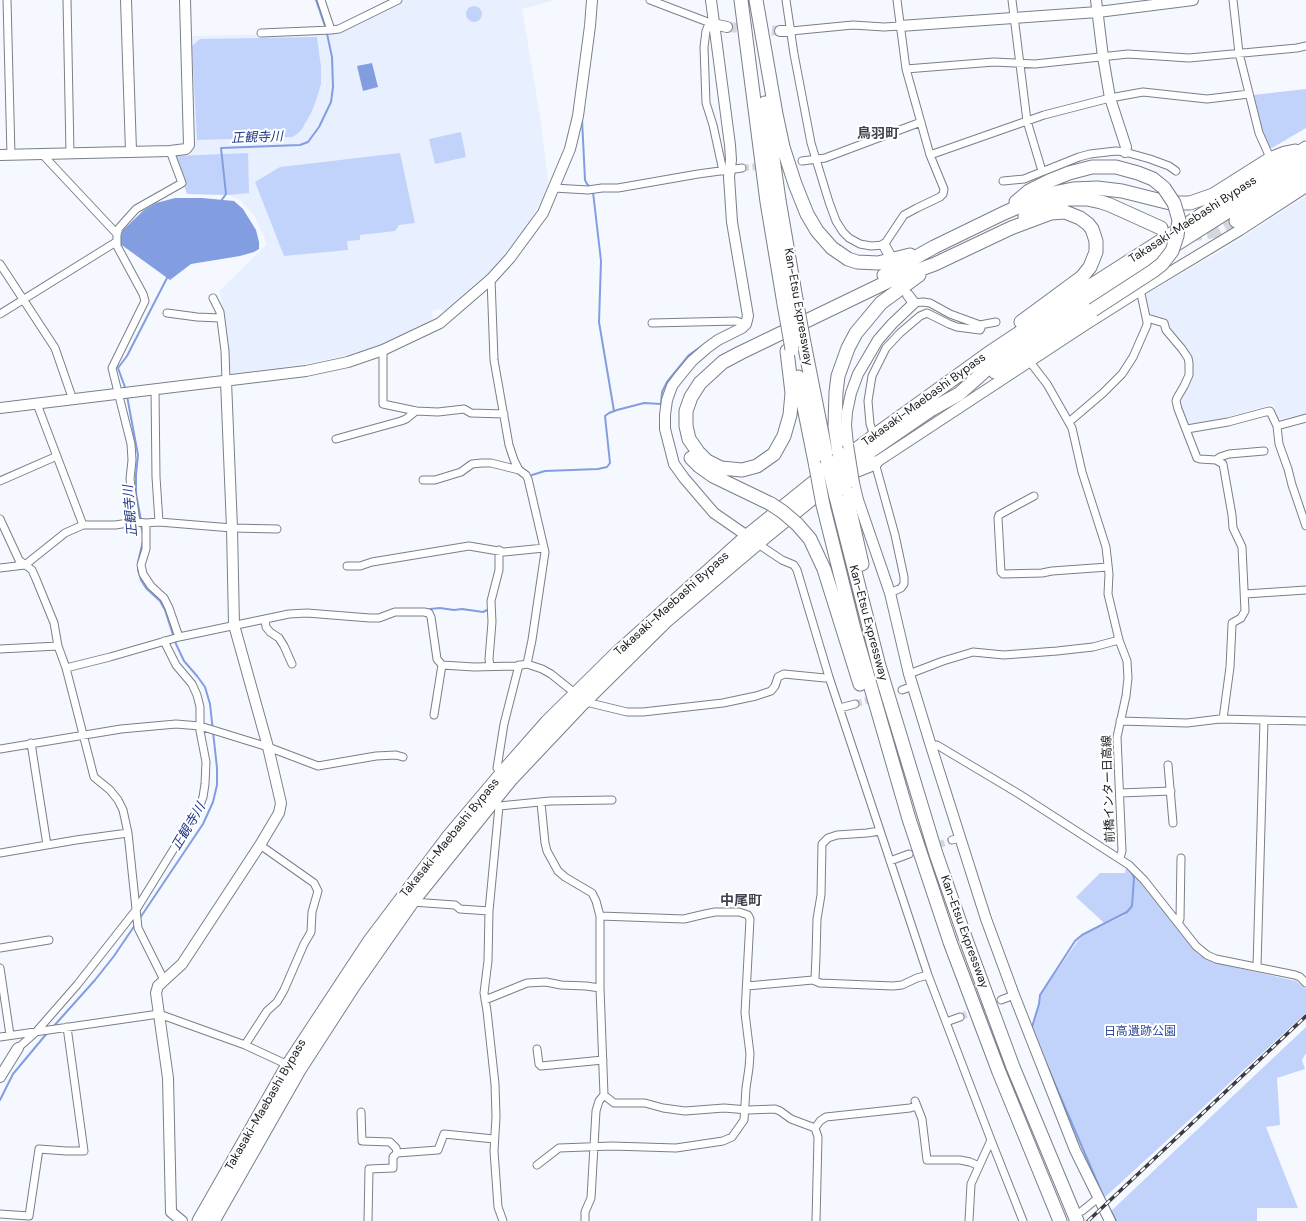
<!DOCTYPE html>
<meta charset="utf-8">
<style>
body{margin:0}
canvas{display:block;background:#f5f8ff}
</style>
<canvas width="1306" height="1221"></canvas>
<script>
const context = document.querySelector('canvas').getContext('2d');
context.lineJoin = 'round';
function paint(path, color) { context.fillStyle = color; context.fill(path, 'evenodd'); }
const shape = rows => new Path2D(rows.map(r => 'M' + r).join(''));
function strokePath(path, color, width, dash) { context.strokeStyle = color; context.lineWidth = width; context.lineCap = dash ? 'butt' : 'round'; context.setLineDash(dash || []); context.stroke(path); }
function label(font, color, halo, rows, align = 'center') {
  context.font = font + ' "DM Sans","Noto Sans JP",sans-serif'; context.lineWidth = 4; context.setLineDash([]); context.textBaseline = 'middle'; context.strokeStyle = halo; context.fillStyle = color; for (const [text, x, y, turn = 0] of rows) {
    context.save(); context.translate(x, y); context.rotate((+turn || 0) * Math.PI / 180); context.textAlign = isNaN(turn) ? turn : align; if (halo) context.strokeText(text, 0, 0); context.fillText(text, 0, 0); context.restore();
  }
}
paint(shape([
 [404,0,555,0,522,9,540,115,549,187,524,231,490,272,445,311,437,309,432,311,433,318,430,321,385,343,354,354,298,365,230,374,220,290,266,245,265,239,255,217,241,201,229,195,187,194,174,156,191,155,192,146,189,36,325,33,340,31],
 [1306,196,1306,414,1281,419,1278,418,1273,404,1220,419,1188,424,1183,413,1180,402,1189,383,1192,368,1169,331,1166,319,1148,314,1143,296,1226,248]
]), '#e8effe');
paint(shape([
 '466 14a8 8 0 1 1 16 0a8 8 0 1 1-16 0Z',
 [317,37,321,67,321,84,316,101,311,113,302,129,296,135,292,137,197,140,192,46,200,39],
 [1306,89,1306,128,1272,148,1268,147,1263,138,1253,95],
 [461,132,466,157,435,164,429,139],
 [248,153,249,193,229,195,187,194,174,156],
 [400,153,415,223,399,225,395,231,360,235,360,240,347,241,348,250,284,256,255,182,280,167],
 [1126,868,1135,874,1198,954,1216,963,1296,981,1306,989,1306,1013,1104,1198,1031,1028,1039,1004,1040,995,1077,942,1082,936,1125,915,1124,913,1104,923,1076,897,1100,873,1125,873],
 [1306,1027,1306,1053,1302,1060,1305,1069,1277,1078,1280,1125,1266,1127,1298,1208,1257,1208,1257,1221,1116,1221,1111,1211]
]), '#c2d3fb');
paint(shape([
 [372,63,378,87,363,91,357,66],
 [175,198,202,198,234,201,243,209,256,230,259,242,259,249,254,252,240,256,191,264,170,280,119,243,123,230,144,210,156,203]
]), '#829ee1');
strokePath(shape([
 [582,119,585,180,587,184,590,187],
 [593,192,601,261,599,322,614,411],
 [221,201,226,194,221,148,300,145,308,142,319,127,331,102,333,87,332,57,326,29,316,0],
 [126,390,118,368,127,356,168,276],
 [127,396,138,455,136,475,136,494,141,520],
 [532,475,545,471,598,469,607,467,610,463,605,416,609,413,617,410,644,403,661,404,662,392,667,382,689,355,713,338],
 [141,525,143,534],
 [430,609,440,608,454,610,462,609,483,612,487,610],
 [140,918,203,824,213,802,217,785,217,768,210,704,205,687,197,676,184,661,176,644,165,610,160,601,146,588,141,580,138,570,138,562,143,541],
 [53,1027,95,980,114,956,135,925],
 [1032,1027,1039,1004,1040,995,1075,941,1082,935,1127,912,1132,906,1134,878,1132,873],
 [1042,1054,1104,1198,1116,1221],
 [0,1100,13,1074,48,1032]
]), '#829ee1', 2);
strokePath(shape([
 [742,168,764,166],
 [855,704,876,698],
 [918,852,952,840],
 [960,1017,1001,1000]
]), '#d4d7dd', 7, [7, 3.5]);
strokePath(shape([
 [727,27,780,31]
]), '#d4d7dd', 10, [10, 5]);
strokePath(shape([
 [1188,234,1198,234,1217,231,1236,221]
]), '#d4d7dd', 13, [13, 6]);
const street = shape([
 [7,0,11,155],
 [67,0,70,153],
 [321,0,331,30,339,29,398,0],
 [650,0,713,24],
 [786,0,794,54,811,143,829,202,836,221,843,232,849,238,860,244,871,246,884,245,904,215,917,208,940,197,943,194,944,189,930,155,906,69,897,0],
 [1012,0,1027,121,1042,171],
 [1233,0,1239,53,1259,133,1268,153],
 [709,24,706,31,704,47,706,103,713,125,723,171],
 [791,31,853,25,884,27,900,26],
 [261,33,331,30],
 [906,69,994,62,1035,64,1128,54,1189,58,1297,48,1306,46],
 [42,154,117,234],
 [930,155,1044,115,1110,98,1143,92,1207,99,1249,94],
 [802,161,825,158,921,122],
 [1003,181,1024,179,1079,157,1090,154,1116,151,1125,152,1150,159,1169,166,1176,171],
 [554,188,588,190,602,188,618,188,698,174,742,168],
 [0,264,55,348,73,400],
 [491,279,494,360,509,445,514,460,519,470,526,475,528,479,545,552,532,640,527,664],
 [213,298,220,312,225,351,226,381],
 [914,303,923,302,930,303,950,314,980,325,996,322],
 [167,313,197,317,220,318],
 [0,314,116,242],
 [1147,318,1164,323,1166,330,1182,349,1188,358,1189,363,1189,375,1184,386,1177,398,1176,401,1178,409,1197,458,1200,459,1216,460,1223,464,1232,515,1233,528,1242,547,1245,611,1241,618,1232,623,1232,625,1230,667,1223,719],
 [652,323,736,321,746,324],
 [383,350,383,404,416,411,438,412,464,409,471,413,504,414],
 [1030,362,1047,384,1072,428,1082,472,1106,547,1109,574,1108,594,1119,640,1127,661,1128,678,1126,696,1117,737,1122,851,1120,858],
 [155,390,156,477,159,522],
 [37,404,83,525],
 [1069,422,1103,393,1122,374,1133,357,1147,325,1147,322,1141,294,1139,291],
 [1277,426,1306,418],
 [1187,429,1228,422,1269,411,1270,411,1277,426,1279,444,1288,469,1292,485,1306,526],
 [874,436,870,424,868,401,872,376,886,348,900,333,920,316,927,313,949,324,957,327,980,330,981,328,980,325],
 [336,439,401,421,406,419,416,411],
 [1216,460,1220,457,1229,454,1264,451],
 [875,463,895,535,904,577,904,584,901,588,890,593],
 [423,480,435,480,461,472,472,464,482,463,491,463,519,470],
 [0,481,57,456],
 [1034,496,999,515,998,518,1001,572,1003,574,1042,573,1052,571,1108,567],
 [0,519,19,560,32,570,36,579,54,623,58,646,66,668,94,777,110,790,118,800,123,810,128,833,138,928,164,980],
 [136,522,130,479,132,460,131,444,112,368,145,301,143,294,117,246,117,234,119,228,136,209,182,183,170,151],
 [146,523,146,549,141,565,143,574,151,586,164,598,169,608,179,637],
 [758,544,782,560,794,565,797,570,829,677,928,975,991,1140,1023,1221],
 [347,566,360,566,372,562,469,546,504,552,544,548],
 [0,568,25,565,65,533,83,525,115,525,136,522,146,523,159,522,232,528,277,529],
 [1245,594,1306,590],
 [265,619,266,627,270,632,279,638,284,646,292,664],
 [0,649,58,646],
 [490,666,489,659,492,622,491,601,499,570,499,550],
 [66,668,110,657,179,637,289,614,307,613,370,618,379,618,395,612,424,612,429,613,431,617,437,659,442,665,474,667,516,666,527,664,542,669,551,674,576,694,590,703,627,712,643,712,723,703,756,696,771,691,775,686,778,677,784,674,825,678,829,677],
 [909,674,943,661,973,652,1004,655,1057,651,1093,647,1119,640],
 [902,690,913,686],
 [840,708,855,704],
 [434,715,442,665],
 [1120,721,1187,723,1220,719,1306,721],
 [31,743,47,845],
 [931,746,937,745,1019,794,1129,865,1144,880,1196,946,1207,955,1216,959,1295,975,1300,977,1306,983],
 [0,749,121,729,176,724,200,726,268,747,318,766,376,756,396,755,403,757],
 [1168,765,1173,823],
 [503,772,497,768,504,724,519,665],
 [1120,793,1171,791],
 [496,803,499,806,550,801,612,800],
 [541,803,545,843,547,851,558,871,565,877,592,893,596,901,600,916,600,988,604,1095,599,1101,596,1111,591,1198,585,1212,585,1221],
 [499,806,489,911,488,961,484,993,487,1011,495,1084,496,1117,494,1151,498,1207,503,1221],
 [952,840,960,838],
 [0,853,76,840,128,833],
 [890,861,909,854],
 [412,902,455,905,460,909,489,911],
 [1178,923,1180,919,1181,858],
 [0,948,49,940],
 [1257,967,1264,720],
 [0,968,10,1035],
 [813,980,820,983,893,986,902,985,917,978,928,975],
 [747,986,813,980,815,978,816,956,817,919,821,895,822,844,828,838,837,835,867,833,880,831],
 [485,1000,527,983,546,982,561,985,586,986,600,988],
 [1001,1000,1014,995],
 [946,1022,960,1017],
 [0,1037,159,1014,245,1045,288,1065],
 [245,1045,267,1011,277,1002,284,990,304,944,311,932,312,912,318,891,314,883,260,845],
 [18,1048,36,1032,77,985,136,910,199,808,203,797,205,784,206,762,200,731,200,707,197,695,192,684,176,665,164,641],
 [537,1049,539,1064,541,1066,603,1060],
 [604,1095,614,1103,645,1103,663,1108,685,1111,724,1108,748,1110,775,1109,780,1111,791,1119,815,1128,818,1137,816,1221],
 [915,1101,922,1119,927,1160,960,1160,970,1162,979,1166],
 [361,1112,362,1141,390,1142,396,1148,397,1153],
 [815,1128,820,1121,826,1117,910,1108,916,1106],
 [537,1165,559,1148,612,1146,676,1148,723,1141,732,1137,744,1120,746,1088,749,1068,750,1054,745,1013,750,919,748,915,739,912,715,912,705,914,684,919,600,916],
 [1082,1211,1098,1198],
 [0,1214,29,1216,39,1149,66,1151,84,1151,67,1027],
 [368,1221,369,1169,393,1168,393,1157,397,1153,438,1150,444,1134,494,1139],
 [969,1221,971,1184,991,1140]
]);
const secondary = shape([
 [126,0,131,151],
 [711,0,730,145,731,160,729,177,732,222,748,316,746,324,742,328,718,340,707,348,692,361,678,378,672,386,667,400,665,415,665,429,674,464,684,478,714,513,753,540],
 [1096,0,1103,57,1110,98,1126,147,1125,152],
 [713,24,727,27],
 [900,26,1098,12,1193,0],
 [780,31,791,31],
 [0,155,170,151,186,149,189,145,185,0],
 [884,245,890,256],
 [0,408,306,371,348,362,383,350,440,323,491,279,510,258,543,213,570,149,578,116,590,26,592,0],
 [848,445,846,425,847,412,851,393,858,374,878,340,892,324,914,303,908,295],
 [875,463,1085,325,1139,291,1240,230,1306,187],
 [854,483,858,500,890,593,909,674,931,746,986,919,1014,995,1075,1150,1110,1221],
 [0,1077,18,1048],
 [182,1221,171,1212,168,1078,156,993,158,986,182,964,260,845,279,813,281,803,268,747,234,625,232,528,226,381]
]);
const highway = shape([
 [741,0,767,202,784,304],
 [756,0,776,114,783,147,795,184,807,214,817,231,832,248,848,259,857,262,878,263,910,255],
 [765,103,779,200,796,299],
 [1016,202,1029,191,1049,181,1069,173,1092,167,1116,167,1138,173,1153,179,1164,188],
 [1025,216,1037,208,1049,203,1069,199,1087,199,1101,202,1110,205,1161,228],
 [1236,221,1306,176],
 [884,275,934,247,1004,213,1048,194,1073,189,1097,188,1122,191,1170,203,1190,203,1213,195,1270,159,1285,153,1295,151],
 [804,343,827,459],
 [787,351,792,393,790,415,784,436,774,454,757,466,742,470,721,468,707,461,698,452,689,439,686,426,686,411,691,397,700,383,723,362,740,353,889,281,935,264,1011,228,1051,213,1065,212,1080,218,1088,224,1092,229,1096,241,1096,252,1090,267,1082,277,1021,322],
 [995,372,1027,354,1093,310],
 [798,377,816,467],
 [839,453,835,426,836,392,838,376,848,348,856,333,881,303,919,275],
 [691,458,699,466,713,476,771,504],
 [850,473,875,463],
 [845,489,862,564],
 [836,497,879,666,936,854,965,937,1013,1067,1077,1221],
 [823,505,854,629,909,819,950,942,999,1072,1060,1221],
 [797,524,810,539,824,569,860,684],
 [199,1221,288,1065,369,942,449,836,503,772,547,722,616,654,747,536,825,473,874,436,989,353,1081,292,1306,148],
 [213,1221,299,1070,354,985,412,902,511,779,579,707,667,620,766,536,868,453,932,409,959,394,986,370,1033,335,1306,162]
]);
strokePath(street, '#7a7f89', 9);
strokePath(secondary, '#7a7f89', 12);
strokePath(highway, '#7a7f89', 15);
strokePath(street, '#fff', 7);
strokePath(secondary, '#fff', 10);
strokePath(highway, '#fff', 13);
const rail = shape([
 [1088,1221,1306,1016]
]);
strokePath(rail, '#3a3c41', 3.5);
strokePath(rail, '#fff', 2, [6]);
const secondaryBridge = shape([
 [848,445,854,483]
]);
const highwayBridge = shape([
 [796,299,804,343],
 [784,304,792,349],
 [1093,310,1153,271,1162,264,1172,251,1177,236,1179,220,1174,203,1164,188],
 [839,453,845,489],
 [827,459,836,497],
 [816,467,823,505],
 [771,504,783,512,797,524]
]);
strokePath(secondaryBridge, '#7a7f89', 12, []);
strokePath(highwayBridge, '#7a7f89', 15, []);
strokePath(secondaryBridge, '#fff', 10);
strokePath(highwayBridge, '#fff', 13);
label('12px', '#181a1e', '#fff', [
 ["Takasaki-Maebashi Bypass",1193,220,-33],
 ["Kan-Etsu Expressway",798,307,80],
 ["Takasaki-Maebashi Bypass",924,400,-36],
 ["Takasaki-Maebashi Bypass",672,604,-42],
 ["Kan-Etsu Expressway",868,623,75],
 ["前橋インター日高線",1109,789,-92],
 ["Takasaki-Maebashi Bypass",450,838,-51],
 ["Kan-Etsu Expressway",964,932,70],
 ["Takasaki-Maebashi Bypass",266,1105,-60]
]);
label('12px', '#304b9b', '#fff', [
 ["日高遺跡公園",1140,1032]
]);
label('italic 13px', '#213a88', '#fff', [
 ["正観寺川",257,138,-2],
 ["正観寺川",131,511,-95],
 ["正観寺川",189,827,-59]
]);
label('bold 14px', '#3f434d', '#fff', [
 ["鳥羽町",878,134],
 ["中尾町",741,901]
]);
</script>
